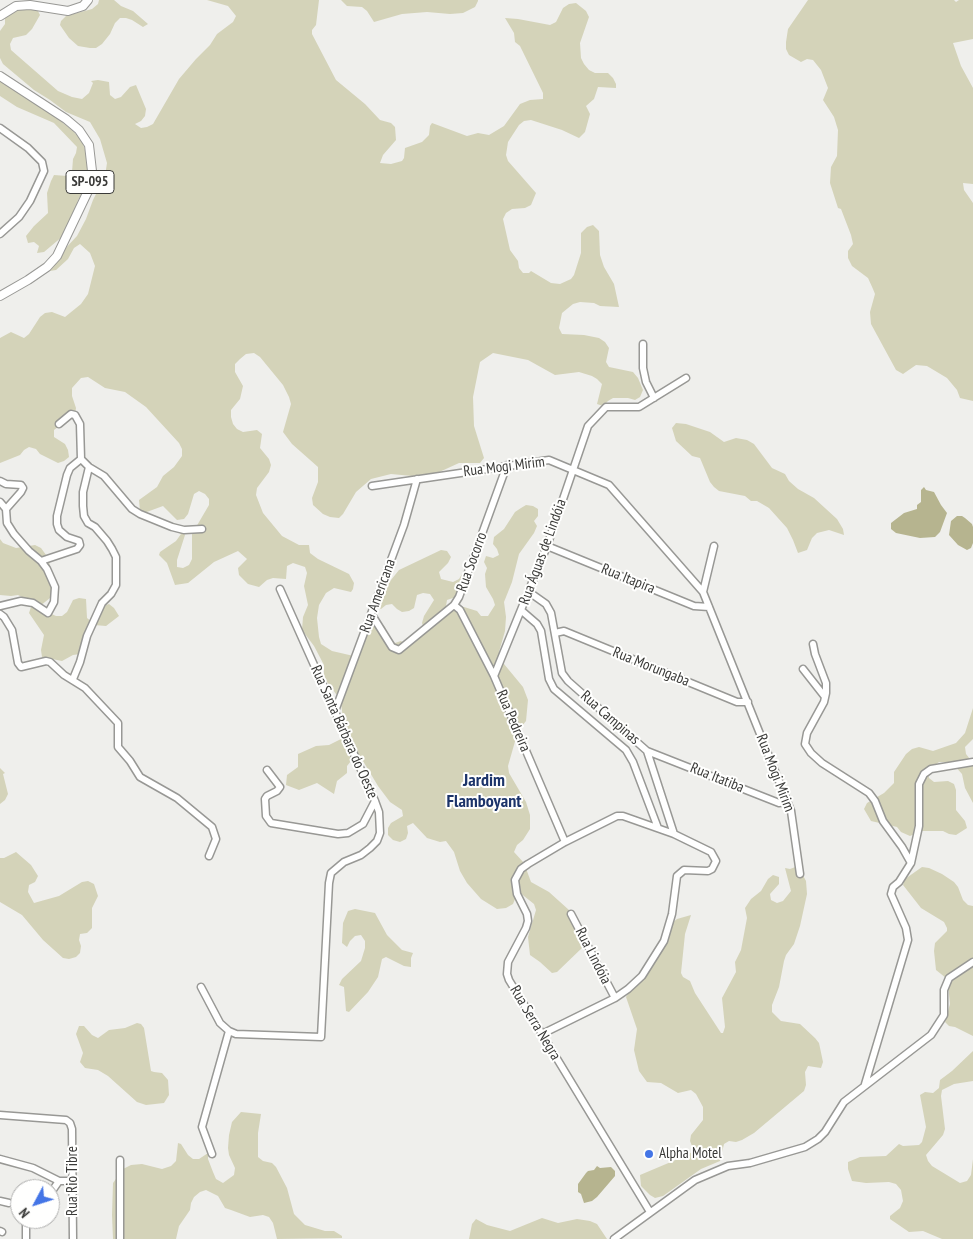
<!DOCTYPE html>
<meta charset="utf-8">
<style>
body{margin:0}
#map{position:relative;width:973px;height:1239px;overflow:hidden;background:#efefec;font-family:"PT Sans Narrow",sans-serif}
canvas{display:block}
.north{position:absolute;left:10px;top:1179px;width:50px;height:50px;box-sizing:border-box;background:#fffffe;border:1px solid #b0b0af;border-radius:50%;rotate:230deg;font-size:14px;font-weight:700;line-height:20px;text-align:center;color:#3a3a38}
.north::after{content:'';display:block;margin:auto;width:18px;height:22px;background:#4475e6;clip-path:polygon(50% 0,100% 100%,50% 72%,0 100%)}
</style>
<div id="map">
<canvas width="973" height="1239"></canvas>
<div class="north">N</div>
</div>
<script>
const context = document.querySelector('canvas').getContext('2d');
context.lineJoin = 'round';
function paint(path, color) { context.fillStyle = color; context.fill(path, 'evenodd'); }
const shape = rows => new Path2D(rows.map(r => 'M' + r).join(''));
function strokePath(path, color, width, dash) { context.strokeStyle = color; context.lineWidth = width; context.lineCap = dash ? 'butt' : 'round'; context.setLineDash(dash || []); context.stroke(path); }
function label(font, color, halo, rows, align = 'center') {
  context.font = font + ' "PT Sans Narrow",sans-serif'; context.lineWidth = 4; context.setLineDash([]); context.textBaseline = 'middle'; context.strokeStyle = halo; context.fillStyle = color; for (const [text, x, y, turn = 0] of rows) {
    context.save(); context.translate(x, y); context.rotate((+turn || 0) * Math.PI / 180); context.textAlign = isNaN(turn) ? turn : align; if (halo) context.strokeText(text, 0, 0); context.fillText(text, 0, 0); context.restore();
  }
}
paint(shape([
 [99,0,114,0,121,6,133,11,148,24,143,27,132,20,126,18,120,18,115,23,110,34,102,44,96,48,90,48,78,46,69,38,60,25,61,21,66,16,92,9,98,4],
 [207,0,319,0,316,25,312,30,312,34,336,80,365,104,380,120,391,123,395,127,396,140,383,155,380,163,391,164,402,161,404,158,405,148,422,142,429,135,430,126,432,123,467,136,478,133,489,135,504,126,520,104,530,100,543,99,543,93,520,46,515,42,514,33,505,18,518,19,550,25,556,22,563,8,569,4,576,3,586,11,589,17,580,43,581,58,584,64,589,70,595,73,608,73,613,78,616,84,616,88,598,87,594,99,586,106,590,114,585,132,579,138,562,130,531,120,524,121,519,125,508,142,506,155,508,161,536,193,531,205,525,208,512,209,506,213,503,219,510,250,518,261,519,268,523,273,529,273,531,271,551,283,560,284,571,279,574,275,581,253,581,233,587,227,593,225,599,231,600,255,604,267,614,284,619,307,600,306,594,303,580,302,573,304,562,313,559,328,562,334,584,335,599,338,605,342,609,348,606,362,609,367,633,372,638,378,643,390,640,397,635,400,628,398,613,398,608,401,603,406,597,404,602,384,597,379,592,376,579,372,555,375,528,360,493,353,480,362,473,397,474,426,484,458,480,463,459,463,435,474,428,475,412,476,391,474,371,479,356,492,343,514,339,518,330,517,323,514,313,505,312,498,318,482,318,467,292,444,283,432,291,404,289,397,283,385,260,357,254,353,246,354,240,359,235,364,235,372,243,386,240,399,231,410,231,417,233,424,237,429,243,432,257,430,262,434,260,448,269,459,271,465,269,472,257,488,256,495,263,513,282,536,299,545,309,545,310,553,318,559,349,574,354,583,353,589,351,592,334,588,326,593,319,605,317,618,319,637,321,644,332,651,358,657,370,620,376,617,385,627,390,640,395,643,401,641,405,644,424,629,422,623,424,616,434,600,430,594,423,593,417,595,414,608,409,611,402,612,397,609,392,604,386,605,381,609,375,605,385,583,391,580,399,570,441,550,447,551,451,557,448,563,439,572,441,579,453,582,459,579,462,574,469,572,464,591,459,596,447,600,446,606,452,609,464,607,477,611,481,616,488,616,495,605,493,599,486,587,485,574,487,568,484,562,486,556,493,558,499,555,497,549,493,544,494,537,504,529,515,512,521,508,526,505,533,506,538,509,538,516,534,521,537,526,534,533,519,554,512,582,504,602,506,617,505,631,499,652,504,664,523,687,528,700,526,721,518,731,508,766,509,773,526,802,530,815,530,829,523,840,517,845,514,852,524,863,531,882,549,892,569,910,582,940,583,947,557,972,552,973,540,962,530,955,528,937,536,910,534,904,519,892,517,894,513,904,506,908,497,909,481,899,467,883,460,871,454,852,446,841,440,842,427,838,413,823,407,826,408,833,406,839,400,842,393,840,388,835,388,828,391,823,403,816,402,810,390,802,378,786,360,756,351,761,347,766,347,773,337,781,334,794,317,783,299,790,286,785,287,775,298,767,298,754,316,746,329,745,341,739,350,739,343,718,340,695,336,694,324,678,324,665,314,646,302,630,303,617,308,605,304,586,307,573,305,567,293,563,287,566,286,579,273,578,267,580,259,587,248,584,239,575,238,568,247,559,238,551,214,562,188,583,175,585,167,563,159,555,160,552,176,541,181,534,176,531,181,530,185,535,177,560,177,567,183,568,189,565,192,559,192,534,209,505,209,499,205,494,199,491,194,494,188,514,184,519,177,520,163,506,144,513,140,511,139,500,157,487,163,476,174,467,182,456,182,449,179,443,146,407,125,392,105,388,88,377,81,378,72,388,72,396,76,408,75,414,54,430,54,437,65,444,68,450,69,457,64,461,58,463,40,454,36,449,29,447,24,450,20,455,0,463,0,338,11,332,24,338,29,334,40,317,45,313,52,312,65,317,81,304,88,294,95,266,90,253,80,244,74,248,68,259,56,270,50,271,47,268,77,236,86,219,93,200,105,176,107,163,100,139,90,122,66,112,50,100,34,90,3,64,0,58,0,31,5,24,5,17,15,8,37,9,40,15,32,29,26,35,13,38,10,44,11,50,58,91,72,97,82,99,89,93,93,83,91,81,98,80,109,82,110,95,115,99,121,97,130,87,136,85,146,109,145,116,141,121,135,124,141,128,147,127,153,124,179,79,196,59,210,45,217,34,233,22,236,16,228,6],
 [341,0,478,0,478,1,475,7,463,13,450,14,427,12,402,14,374,22,367,11,362,7,347,6],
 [808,0,954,0,956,2,959,0,973,0,973,39,953,43,961,66,973,88,973,184,963,183,964,190,973,203,973,401,960,398,957,390,947,378,927,366,916,365,903,374,896,370,871,324,870,312,875,294,873,289,868,278,852,266,848,258,848,251,853,244,851,235,841,209,838,208,830,183,831,167,837,156,838,130,834,117,823,100,828,88,821,70,813,60,807,59,801,62,789,55,786,49,786,42,788,29],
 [0,76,13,90,47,110,73,131,82,141,90,165,87,191,81,195,78,200,69,231,44,252,37,253,39,246,34,242,28,243,26,236,34,226,48,213,47,193,51,181,54,175,67,176,72,172,73,159,76,153,77,147,54,123,17,107,0,96],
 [676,423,686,424,710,432,724,442,736,438,747,440,754,444,772,468,785,474,789,481,798,489,814,498,837,519,843,529,844,535,829,530,817,533,812,538,807,550,798,553,793,540,787,528,769,508,757,501,751,501,745,496,719,491,714,487,710,482,700,458,692,456,676,441,672,428],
 [0,539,3,543,16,548,35,545,41,548,49,559,53,592,50,598,40,606,18,595,11,596,0,595],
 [79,598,86,599,87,618,92,622,103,606,109,604,114,608,119,616,106,626,94,625,89,629,82,641,84,657,80,654,73,655,62,661,42,657,41,650,44,635,29,613,31,607,38,608,56,616,62,616,67,612,73,600],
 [973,708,973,739,965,747,966,754,973,763,973,803,965,788,962,774,953,764,947,762,939,762,928,771,929,778,934,782,948,781,954,784,956,790,956,810,965,821,967,828,956,835,949,834,943,831,921,831,910,836,901,832,897,827,871,821,864,809,867,803,884,793,894,783,894,772,906,754,912,749,919,747,933,751,956,743,965,733],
 [0,768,5,773,3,774,8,794,5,800,0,804],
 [16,852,31,865,38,876,35,882,29,885,28,892,34,903,59,896,82,882,88,881,94,884,98,896,92,908,92,928,87,933,80,934,79,940,81,946,80,953,76,957,69,959,63,958,43,940,22,915,0,902,0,858,4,858],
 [798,866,806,881,807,894,800,926,794,944,786,955,784,961,779,987,772,1005,772,1012,781,1021,800,1024,815,1038,819,1043,823,1062,821,1068,808,1066,805,1072,806,1085,804,1091,754,1133,742,1140,736,1142,729,1141,724,1144,720,1161,701,1169,663,1196,655,1198,650,1195,641,1186,640,1175,685,1156,694,1151,690,1141,691,1135,703,1120,703,1107,696,1094,691,1090,678,1093,661,1083,647,1082,639,1071,634,1050,637,1029,626,997,630,991,645,976,672,923,677,919,691,915,685,934,681,973,683,977,690,981,695,993,721,1033,723,1033,725,1027,722,998,736,972,735,962,741,950,747,918,745,908,751,899,761,891,768,879,773,875,779,877,779,884,770,894,771,900,777,903,783,901,791,891,785,868,790,869],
 [922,867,929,868,942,874,954,882,958,887,963,900,968,905,973,906,973,1036,955,1027,949,1026,945,1022,950,1004,948,984,946,978,936,970,934,951,935,943,947,931,947,928,944,922,921,908,903,885,905,879],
 [355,909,375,913,387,935,402,950,413,953,411,958,411,967,404,966,386,957,382,959,378,977,368,992,349,1012,346,1011,344,987,339,985,342,979,361,961,365,948,365,941,361,935,355,936,350,941,347,947,342,943,343,923,348,911],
 [137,1023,141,1024,144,1028,151,1071,154,1072,162,1073,168,1080,169,1095,164,1103,146,1105,137,1102,108,1076,98,1070,85,1068,80,1062,83,1053,76,1034,79,1026,84,1026,92,1035,98,1038,109,1030,125,1028],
 [973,1051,973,1081,954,1084,942,1090,941,1096,945,1129,943,1135,926,1155,928,1161,932,1166,960,1183,967,1181,971,1175,973,1159,973,1239,942,1239,923,1231,909,1232,890,1219,890,1216,900,1208,903,1201,901,1190,896,1184,889,1182,866,1183,852,1181,848,1169,848,1162,860,1157,886,1156,899,1144,903,1146,919,1145,922,1142,926,1127,920,1095,925,1092,933,1093,939,1088,940,1080,952,1071],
 [241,1112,261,1114,258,1133,258,1157,263,1161,272,1163,276,1167,287,1188,294,1214,305,1225,325,1231,334,1231,342,1236,342,1238,277,1239,273,1223,269,1217,263,1215,250,1217,231,1210,225,1208,218,1196,206,1190,200,1192,194,1197,191,1203,190,1210,179,1226,176,1239,113,1239,112,1215,113,1183,123,1169,131,1165,142,1164,162,1169,171,1166,176,1161,178,1143,181,1144,188,1155,193,1159,199,1159,208,1153,208,1159,213,1172,216,1179,223,1183,234,1175,235,1168,229,1155,228,1148,229,1135,232,1122],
 [542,1218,558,1223,577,1219,590,1221,597,1224,607,1239,469,1239,472,1224,476,1219,487,1225,510,1231]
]), '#d4d3b9');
paint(shape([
 [924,487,926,490,934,492,941,505,947,513,940,532,935,537,920,538,896,533,891,529,891,523,904,513,917,509,917,505,921,502,921,490],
 [957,516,962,516,965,518,972,524,973,527,973,543,971,548,967,550,958,545,949,535,951,521],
 [597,1166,600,1168,611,1167,615,1171,615,1176,597,1197,592,1201,584,1203,581,1194,578,1192,578,1184,586,1173,588,1171,594,1170]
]), '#b6b48f');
const minor = shape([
 [0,128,28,148,42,162,44,171,30,201,19,217,0,234],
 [643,344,643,368,646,382,654,398],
 [59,424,71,414,75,415,80,424,81,459,89,467,104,476,132,509,140,514,172,527,184,530,202,529],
 [0,481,6,484,21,485,23,488,21,492,6,509,7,523,14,534,29,551,41,561,47,569,55,587,54,602,48,613,33,603,21,601,0,606],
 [372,486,549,460,609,485,703,592,791,811,800,874],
 [0,502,6,509],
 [547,546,694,606,709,607],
 [41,561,77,549,80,545,79,541,67,537,59,530,57,524,57,516,67,475,70,468,81,459],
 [529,592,546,604,551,613,562,673,568,681,647,751,674,834],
 [703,592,714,546],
 [454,605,460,610,494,676,565,842],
 [522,611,537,624,541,631,549,679,554,689,626,750,633,762,658,828],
 [0,614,4,617,12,630,18,663,21,667,46,661,50,662,64,675,85,688,118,723,118,747,130,761,140,777,177,798,212,827,216,839,209,856],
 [372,615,392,647,399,650,454,605,459,597,507,465],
 [555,633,564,631,737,702,748,702],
 [813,644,815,654,826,683,826,693,824,702,807,733,805,744,811,753,822,763,869,793,875,801,883,821,902,847,911,863],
 [803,669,825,697],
 [494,676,547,546,588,426,606,407,639,407,686,378],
 [73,679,80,662,87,636,102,603,111,594,116,585,116,557,112,549,107,541,95,527,88,523,84,516,83,506,83,492,89,467],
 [335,711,404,525,417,479],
 [647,751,779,803,787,802],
 [267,770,280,787,277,791,267,796,265,799,266,816,271,823,338,834,348,833,363,824,375,801],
 [571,914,615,998],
 [201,987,220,1023,229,1031,236,1034,321,1037,329,883,331,873,344,862,361,855,370,848,377,841,380,833,379,812,375,801,280,589],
 [542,1034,615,998,628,989,642,976,664,941,672,914,677,876,684,870,708,871,712,869,716,861,711,852,674,834,623,816,617,816,565,842,528,864,521,869,515,880,517,894,527,914,528,921,526,928,508,962,507,974,509,980,542,1034,650,1212],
 [865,1084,908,940,906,928,891,894,893,887,899,882,911,863,919,826,919,784,924,774,931,769,973,762],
 [0,1115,66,1120,70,1123,72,1129,73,1239],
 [212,1154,202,1127,229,1031],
 [0,1159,33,1168,59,1181],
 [50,1194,59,1181,73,1181],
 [0,1201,9,1203],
 [0,1231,2,1232],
 [26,1239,26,1222,29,1219],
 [120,1239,120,1160],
 [614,1239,695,1180,728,1166,750,1163,805,1147,818,1139,825,1132,844,1102,931,1035,944,1015,944,990,949,978,973,962]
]);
const major = shape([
 [0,16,16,6,30,5,68,11,83,6,88,0],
 [0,76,66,119,79,130,89,145,92,171,89,189,57,256,47,267,28,280,0,296]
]);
strokePath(minor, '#989895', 9);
strokePath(major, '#989895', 10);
strokePath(minor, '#fff', 6);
strokePath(major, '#fff', 8);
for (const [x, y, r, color] of [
 [649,1154,5,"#4475e6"]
]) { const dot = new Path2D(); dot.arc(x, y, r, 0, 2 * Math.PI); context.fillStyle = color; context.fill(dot); strokePath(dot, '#fffffe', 2); }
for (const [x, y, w] of [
 [90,182,48]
]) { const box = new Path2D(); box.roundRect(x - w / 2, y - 11.5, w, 23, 4); context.fillStyle = '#fffffe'; context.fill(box); strokePath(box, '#3a3a38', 1); }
label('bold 14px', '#3a3a38', null, [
 ["SP-095",90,182]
]);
label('15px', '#3a3a38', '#fffffe', [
 ["Rua Mogi Mirim",504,467,-7],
 ["Rua Águas de Lindóia",543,552,-70],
 ["Rua Socorro",472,562,-70],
 ["Rua Itapira",628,579,22],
 ["Rua Americana",378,596,-70],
 ["Rua Morungaba",651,667,22],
 ["Rua Campinas",610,718,41],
 ["Rua Pedreira",513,721,67],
 ["Rua Santa Bárbara do Oeste",344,732,66],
 ["Rua Mogi Mirim",775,773,69],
 ["Rua Itatiba",717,778,22],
 ["Rua Lindóia",593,956,63],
 ["Rua Serra Negra",535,1023,59],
 ["Rua Rio Tibre",73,1181,-90]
]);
label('15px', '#3a3a38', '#fffffe', [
 ["Alpha Motel",659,1154]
], 'left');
label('bold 18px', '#1c346a', '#fffffe', [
 ["Jardim",484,781],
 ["Flamboyant",484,802]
]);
</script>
